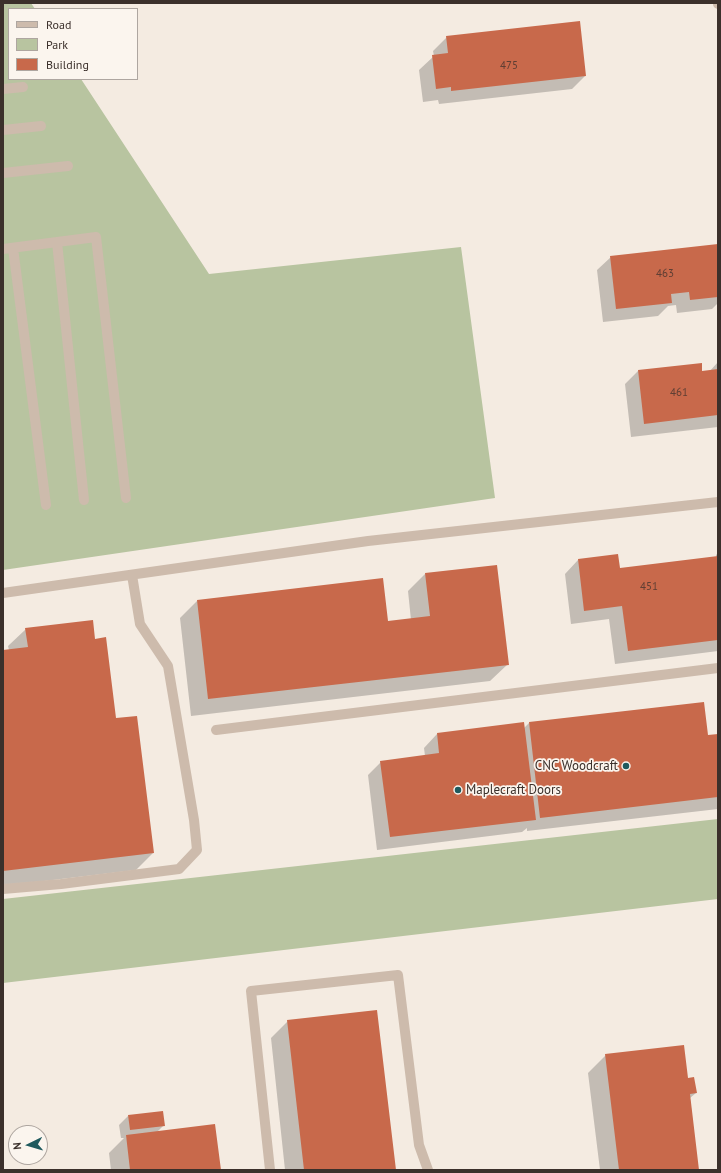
<!DOCTYPE html>
<style>
body{margin:0}
#map{position:relative;width:721px;height:1173px;overflow:hidden;background:#f4ebe1;font-family:"PT Sans",sans-serif}
canvas{display:block}
.frame{position:absolute;inset:0;border:4px solid #3b302b;pointer-events:none}
.legend{position:absolute;left:8px;top:8px;width:130px;height:72px;box-sizing:border-box;background:#fbf5ee;border:1px solid #aea6a0;margin:0;padding:5px 7px;list-style:none;font-size:12px;color:#3b302b}
.legend li{display:flex;align-items:center;gap:8px;height:20px}
.legend b{width:20px;border:1px solid #aea6a0}
.north{position:absolute;left:8px;top:1125px;width:40px;height:40px;box-sizing:border-box;background:#fbf5ee;border:1px solid #aea6a0;border-radius:50%;rotate:265deg;font-size:11px;font-weight:700;line-height:16px;text-align:center;color:#3b302b}
.north::after{content:'';display:block;margin:auto;width:14px;height:18px;background:#1f5a5e;clip-path:polygon(50% 0,100% 100%,50% 72%,0 100%)}
</style>
<div id="map">
<canvas width="721" height="1173"></canvas>
<div class="frame"></div>
<ul class="legend">
<li><b style="height:5px;background:#cdbbac"></b>Road</li>
<li><b style="height:11px;background:#b8c4a0"></b>Park</li>
<li><b style="height:11px;background:#c8694b"></b>Building</li>
</ul>
<div class="north">N</div>
</div>
<script>
const context = document.querySelector('canvas').getContext('2d');
context.lineJoin = 'round';
function paint(path, color) { context.fillStyle = color; context.fill(path, 'evenodd'); }
const shape = rows => new Path2D(rows.map(r => 'M' + r).join(''));
function strokePath(path, color, width, dash) { context.strokeStyle = color; context.lineWidth = width; context.lineCap = dash ? 'butt' : 'round'; context.setLineDash(dash || []); context.stroke(path); }
function label(font, color, halo, rows, align = 'center') {
  context.font = font + ' "PT Sans",sans-serif'; context.lineWidth = 3.5; context.setLineDash([]); context.textBaseline = 'middle'; context.strokeStyle = halo; context.fillStyle = color; for (const [text, x, y, turn = 0] of rows) {
    context.save(); context.translate(x, y); context.rotate((+turn || 0) * Math.PI / 180); context.textAlign = isNaN(turn) ? turn : align; if (halo) context.strokeText(text, 0, 0); context.fillText(text, 0, 0); context.restore();
  }
}
paint(shape([
 [3,3,31,3,35,9,9,9,9,79,81,79,209,274,461,247,495,498,3,570],
 [718,819,718,899,3,983,3,899]
]), '#b8c4a0');
paint(shape([
 [447,37,585,76,572,89,439,104,438,100,423,102,419,70,434,56,433,51],
 [718,245,718,303,712,309,677,313,676,305,668,306,658,316,603,322,597,270,611,257],
 [718,362,718,427,631,437,625,384,638,371,702,372,709,372],
 [718,553,718,651,615,664,609,619,571,624,565,574,578,560,617,555,619,569,716,557,716,555],
 [496,566,508,664,490,681,191,716,180,618,197,601,382,579,387,622,411,620,408,591,425,574],
 [26,629,94,640,153,853,136,870,3,886,3,651,9,650,8,646],
 [529,723,707,737,718,735,718,809,527,831,527,828,522,832,377,850,368,775,381,762,425,756,424,748,437,734,524,728],
 [288,1021,395,1170,285,1170,271,1038],
 [606,1055,687,1079,696,1093,690,1098,698,1170,600,1170,588,1073],
 [128,1116,164,1125,157,1132,220,1170,111,1170,109,1153,124,1138,121,1138,119,1125]
]), '#0003');
paint(shape([
 [580,21,586,76,451,91,451,87,436,89,432,55,448,53,446,36],
 [718,244,718,297,690,300,689,292,671,294,672,303,616,309,610,256],
 [702,363,702,371,718,369,718,415,644,424,638,370],
 [618,554,620,568,718,556,718,640,628,651,622,606,584,611,578,559],
 [497,565,509,665,208,699,197,600,383,578,388,621,430,616,425,573],
 [93,620,95,639,106,637,116,718,137,716,154,853,3,871,3,650,28,647,25,628],
 [704,702,708,735,718,734,718,797,540,818,529,722],
 [524,722,536,820,390,837,380,761,439,753,437,733],
 [377,1010,396,1170,304,1170,287,1020],
 [684,1045,688,1078,694,1077,697,1093,690,1094,699,1170,619,1170,605,1054],
 [163,1111,165,1126,130,1130,128,1115],
 [215,1124,221,1170,130,1170,126,1135]
]), '#c8694b');
strokePath(shape([
 [718,3,718,4],
 [3,89,23,87],
 [3,130,41,126],
 [3,173,68,166],
 [57,242,84,500],
 [13,248,46,505],
 [3,249,96,237,126,498],
 [3,593,368,541,718,502],
 [216,730,718,668],
 [3,889,61,884,179,869,197,850,194,820,168,666,140,624,132,575],
 [270,1170,251,991,398,975,419,1145,428,1170]
]), '#cdbbac', 10);
for (const [x, y, r, color] of [
 [626,766,4,"#1f5a5e"],
 [458,790,4,"#1f5a5e"]
]) { const dot = new Path2D(); dot.arc(x, y, r, 0, 2 * Math.PI); context.fillStyle = color; context.fill(dot); strokePath(dot, '#fbf5ee', 1.5); }
label('11px', '#5e3e33', null, [
 ["475",509,66],
 ["463",665,274],
 ["461",679,393],
 ["451",649,587]
]);
label('13px', '#3b302b', '#fbf5ee', [
 ["CNC Woodcraft",618,766],
 ["Maplecraft Doors",466,790,"left"]
], 'right');
</script>
